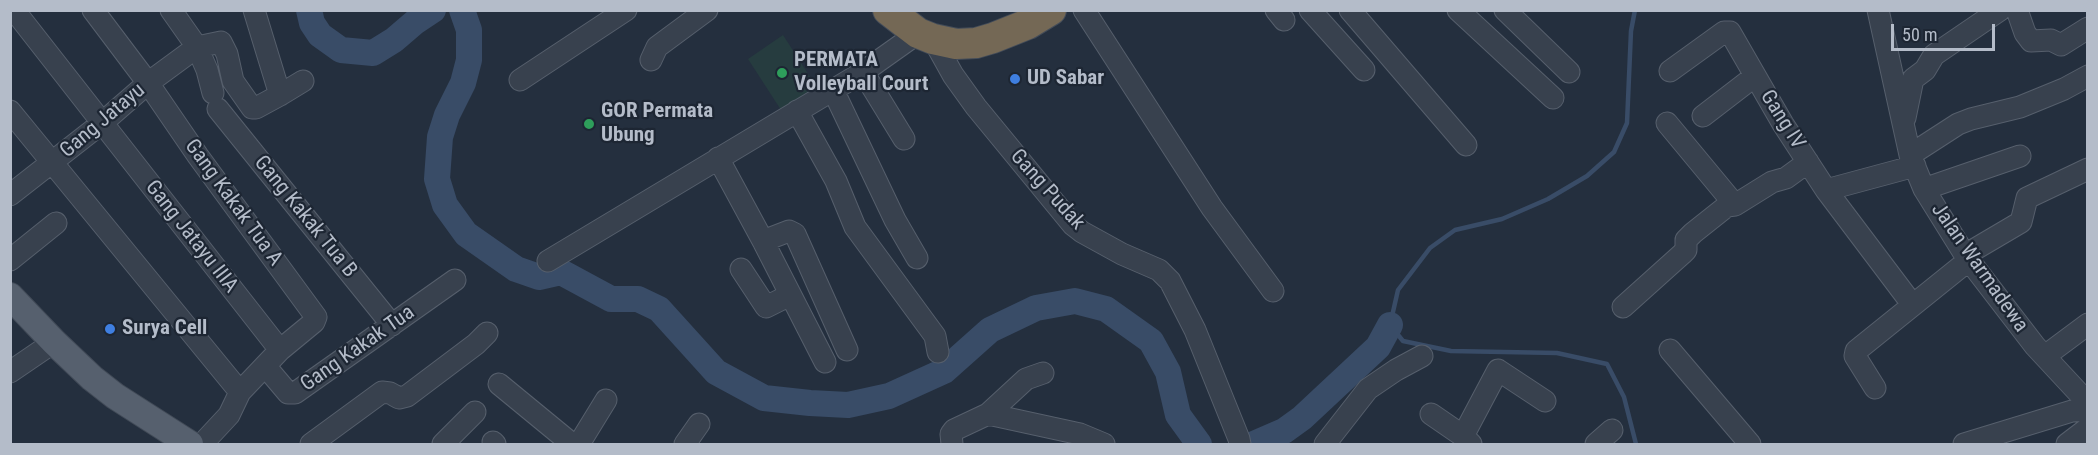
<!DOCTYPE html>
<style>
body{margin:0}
#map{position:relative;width:2098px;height:455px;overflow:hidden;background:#242f3e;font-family:"Roboto Condensed",sans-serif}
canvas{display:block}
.frame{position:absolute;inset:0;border:12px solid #b4bcc9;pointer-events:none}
.scale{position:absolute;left:1891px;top:24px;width:104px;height:27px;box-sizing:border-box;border:3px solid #b4bcc9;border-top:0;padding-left:8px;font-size:18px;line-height:21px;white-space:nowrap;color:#b4bcc9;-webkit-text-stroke:4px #1d2633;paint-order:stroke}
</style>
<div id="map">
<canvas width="2098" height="455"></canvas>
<div class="frame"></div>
<div class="scale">50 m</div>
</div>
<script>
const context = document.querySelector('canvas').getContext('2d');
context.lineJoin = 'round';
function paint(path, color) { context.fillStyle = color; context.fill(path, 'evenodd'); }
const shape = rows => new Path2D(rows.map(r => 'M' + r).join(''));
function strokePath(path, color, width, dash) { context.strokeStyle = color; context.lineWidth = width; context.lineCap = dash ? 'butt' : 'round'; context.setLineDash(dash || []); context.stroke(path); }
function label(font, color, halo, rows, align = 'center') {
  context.font = font + ' "Roboto Condensed",sans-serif'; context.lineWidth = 4.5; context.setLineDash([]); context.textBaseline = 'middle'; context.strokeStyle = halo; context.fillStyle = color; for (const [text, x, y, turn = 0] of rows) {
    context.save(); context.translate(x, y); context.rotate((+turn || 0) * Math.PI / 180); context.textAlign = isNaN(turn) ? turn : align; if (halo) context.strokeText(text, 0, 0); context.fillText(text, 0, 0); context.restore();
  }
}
paint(shape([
 [783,35,816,86,781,110,748,59]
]), '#263c3f');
strokePath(shape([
 [1635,10,1631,31,1627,123,1614,152,1587,176,1548,199,1502,219,1455,230,1430,248,1398,290,1390,325,1403,341,1451,351,1557,353,1607,364,1624,397,1636,444]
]), '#394c67', 4.5);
strokePath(shape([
 [309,10,312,23,320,35,341,50,373,53,394,40,415,22,433,10],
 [462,10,469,30,469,60,463,83,447,115,440,137,437,179,445,205,466,234,516,269,539,277,561,272,611,299,638,299,659,309,716,372,764,398,810,403,848,405,889,396,944,371,990,330,1036,308,1075,301,1106,309,1151,341,1168,372,1178,415,1199,444],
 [1254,444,1284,431,1302,418,1378,347,1390,325]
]), '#394c67', 26);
const minor = shape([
 [14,10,280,350],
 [93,10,148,83,198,156,316,317,314,322,280,350,240,392,229,415,202,444],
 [171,10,197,47,221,42,227,54,233,81,252,108,256,108,280,95,303,81],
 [254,10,280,95],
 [1084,10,1212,208,1273,291],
 [1276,10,1284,20],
 [1310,10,1364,70],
 [1350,10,1466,145],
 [1458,10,1553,98],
 [1505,10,1569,72],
 [1878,10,1910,155,1924,189,1965,255,2035,346,2088,403],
 [2017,10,2025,33,2031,41,2051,40,2061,45,2088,28],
 [933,39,953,75,976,107,1073,225,1082,232,1122,254,1159,270,1170,281,1195,330,1239,439,1240,444],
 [651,60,657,47,707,10],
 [1670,71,1724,32,1730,32,1783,124,1826,190,1912,304],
 [863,72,904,139],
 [520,80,626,10],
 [833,90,895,220,917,258],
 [218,109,392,325],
 [10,111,240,392],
 [797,111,836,181,855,227,935,336,938,352],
 [1703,116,1755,76],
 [1905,118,1913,79,1925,70,1934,55,2000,10],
 [1667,123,1735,205],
 [1910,155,1958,124,1971,119,2020,107,2064,89,2088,76],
 [718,158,763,241,825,362],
 [1924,189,2020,156],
 [1826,190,1915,166],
 [10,195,102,123,148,83,197,47,207,70,213,93],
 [763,241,789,231,795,234,847,350],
 [1965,255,2021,222,2027,198,2088,169],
 [10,260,56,223],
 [548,261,863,72,918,33],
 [741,269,766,307,790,295],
 [1623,307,1682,254,1686,250,1686,240,1693,233,1727,206,1735,205,1772,182,1786,178,1808,162],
 [1670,350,1750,444],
 [2045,356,2088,324],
 [266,367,288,393,295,393,455,280],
 [10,372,54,342],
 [499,384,572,444],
 [1875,388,1855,356,1856,351,1969,260],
 [988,414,1080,434,1104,444],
 [1431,414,1463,436,1471,444],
 [1463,436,1498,370,1545,401],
 [493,442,495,444],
 [311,444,382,392,390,393,399,398,407,396,476,344,487,333],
 [443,444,475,412],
 [579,444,606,400],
 [685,444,699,424],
 [952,444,951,434,954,430,988,414,1026,379,1043,373],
 [1325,444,1368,389,1396,370,1422,356],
 [1596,444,1612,430],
 [1964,444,2072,411,2088,410],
 [2067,444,2088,428]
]);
const major = shape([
 [10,296,54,342,92,378,115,396,190,444]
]);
const highway = shape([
 [888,10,918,33,933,39,956,44,976,43,993,38,1028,24,1051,10]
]);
strokePath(minor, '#565f6c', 23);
strokePath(major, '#414a57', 28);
strokePath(highway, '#434c59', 32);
strokePath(minor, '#38414e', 21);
strokePath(major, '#56606e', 26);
strokePath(highway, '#746855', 30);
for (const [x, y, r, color] of [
 [782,73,6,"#2e9e5b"],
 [1015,79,6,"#3f7fe0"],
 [589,124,6,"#2e9e5b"],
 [110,329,6,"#3f7fe0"]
]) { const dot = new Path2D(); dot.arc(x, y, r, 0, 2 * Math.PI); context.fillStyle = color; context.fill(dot); strokePath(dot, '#1d2633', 2); }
label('bold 21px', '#b4bcc9', '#1d2633', [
 ["PERMATA",794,61],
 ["Volleyball Court",794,85],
 ["UD Sabar",1027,79],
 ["GOR Permata",601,112],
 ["Ubung",601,136],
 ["Surya Cell",122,329]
], 'left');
label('21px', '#b4bcc9', '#1d2633', [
 ["Gang IV",1782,120,58],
 ["Gang Jatayu",103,121,-40],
 ["Gang Pudak",1047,190,48],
 ["Gang Kakak Tua A",233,203,54],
 ["Gang Kakak Tua B",305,217,51],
 ["Gang Jatayu IIIA",191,237,52],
 ["Jalan Warmadewa",1979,268,55],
 ["Gang Kakak Tua",358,349,-35]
]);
</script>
